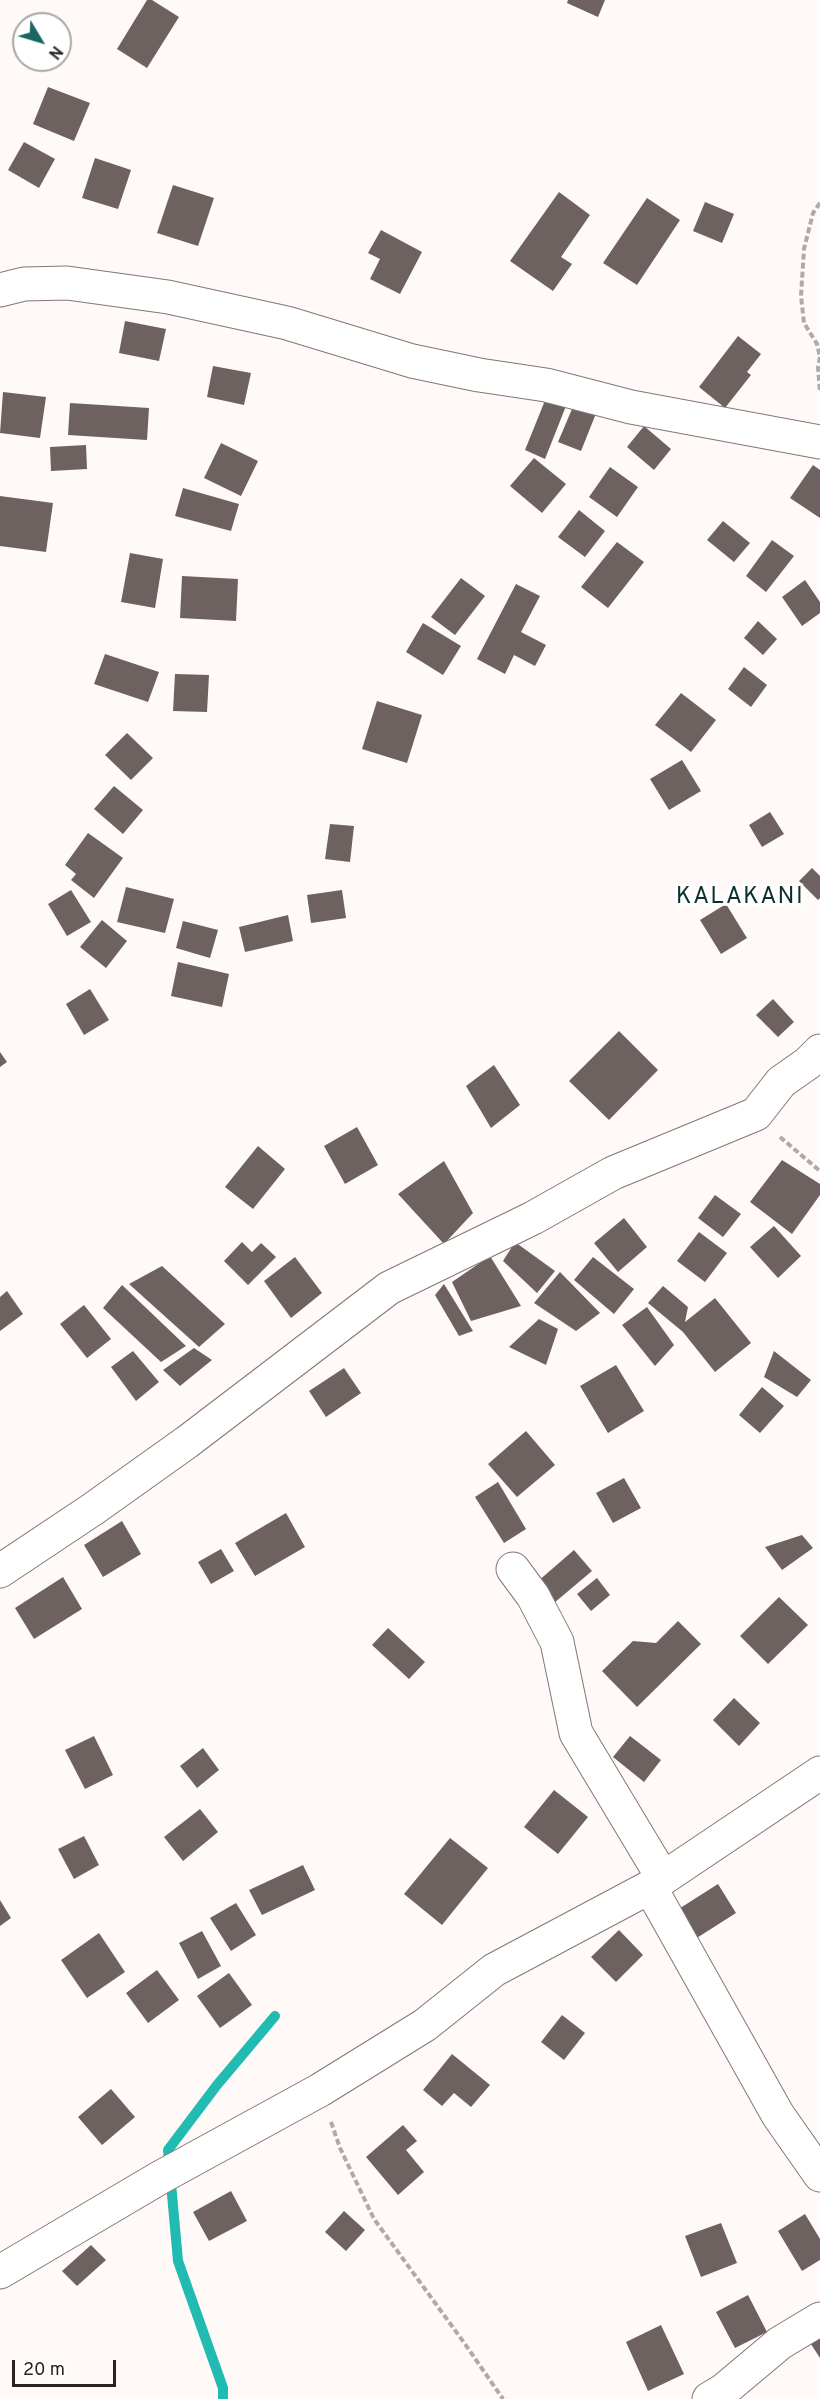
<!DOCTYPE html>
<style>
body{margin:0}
#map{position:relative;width:820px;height:2399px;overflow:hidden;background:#fff9f8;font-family:Overpass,sans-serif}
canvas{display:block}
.north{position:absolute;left:12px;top:12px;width:60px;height:60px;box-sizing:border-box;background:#fff;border:2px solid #a9a7a7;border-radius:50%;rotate:128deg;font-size:16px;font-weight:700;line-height:24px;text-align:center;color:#292422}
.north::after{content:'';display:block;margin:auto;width:21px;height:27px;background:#1a6661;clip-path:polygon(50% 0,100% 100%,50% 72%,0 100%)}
.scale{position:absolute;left:12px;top:2360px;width:104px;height:27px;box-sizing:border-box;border:3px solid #292422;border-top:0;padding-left:8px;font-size:18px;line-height:21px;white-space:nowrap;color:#292422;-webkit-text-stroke:4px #fff;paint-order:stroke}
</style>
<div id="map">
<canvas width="820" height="2399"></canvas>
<div class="north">N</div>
<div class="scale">20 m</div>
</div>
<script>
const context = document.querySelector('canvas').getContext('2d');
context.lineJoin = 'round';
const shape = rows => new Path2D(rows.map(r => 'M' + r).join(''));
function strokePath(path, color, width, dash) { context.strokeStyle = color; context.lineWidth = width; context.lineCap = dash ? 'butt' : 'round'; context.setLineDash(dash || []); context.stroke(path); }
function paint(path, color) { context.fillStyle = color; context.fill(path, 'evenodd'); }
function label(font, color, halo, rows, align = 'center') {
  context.font = font + ' Overpass,sans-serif'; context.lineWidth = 6; context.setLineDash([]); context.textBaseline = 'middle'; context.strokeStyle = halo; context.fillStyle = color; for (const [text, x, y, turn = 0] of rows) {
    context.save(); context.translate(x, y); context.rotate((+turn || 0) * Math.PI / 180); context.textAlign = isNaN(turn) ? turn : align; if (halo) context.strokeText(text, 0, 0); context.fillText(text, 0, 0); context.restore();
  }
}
strokePath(shape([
 [223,2399,223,2388,178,2261,168,2150,217,2085,275,2016]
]), '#21bbb2', 10);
paint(shape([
 [147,0,152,0,179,17,147,68,117,49],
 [568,0,605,0,598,17,567,3],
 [48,87,90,103,74,141,33,124],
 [24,142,55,159,39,188,8,170],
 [95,158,131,170,118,209,82,198],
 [173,185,214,198,198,246,157,233],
 [559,192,590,215,561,257,572,264,553,291,510,261],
 [647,198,680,220,637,285,603,263],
 [705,202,734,214,722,243,693,231],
 [381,230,422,252,400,294,370,279,380,259,368,253],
 [125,321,166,329,159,361,119,353],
 [738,336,761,354,747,372,751,375,725,408,699,387],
 [213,366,251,373,244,405,207,397],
 [3,392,46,397,40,438,0,433],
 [546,398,566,406,545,459,525,450],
 [575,402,597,411,581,451,558,442],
 [70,403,149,408,147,440,68,435],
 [644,426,671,449,654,470,627,447],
 [221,443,258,461,241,496,204,478],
 [86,445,87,469,51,471,50,447],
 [534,458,566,484,542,513,510,486],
 [813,465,820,470,820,518,790,498],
 [610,467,638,487,617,517,589,497],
 [183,488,239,504,231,531,175,516],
 [0,496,53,503,46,552,0,546],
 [579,510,605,531,585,557,558,537],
 [723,521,750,543,734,562,707,540],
 [772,540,794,556,766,592,746,576],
 [617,542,644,562,608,608,581,587],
 [130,553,163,559,155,608,121,602],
 [182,576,238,579,236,621,180,618],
 [461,578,485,596,455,635,431,617],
 [805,580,820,602,820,613,802,626,782,597],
 [516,584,540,596,521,632,546,645,535,666,514,655,505,674,477,659],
 [758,621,777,639,763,655,744,638],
 [423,623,461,646,443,675,406,652],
 [105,654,159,672,148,702,94,684],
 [744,667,767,685,751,707,728,689],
 [175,674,209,675,207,712,173,711],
 [681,693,716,720,691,752,655,725],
 [377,701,422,715,407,763,362,749],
 [127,733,153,758,131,780,105,755],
 [682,760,701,791,669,810,650,779],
 [114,786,143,810,123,834,94,809],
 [770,812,784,834,762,847,749,825],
 [330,824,354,826,350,862,325,859],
 [88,833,123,858,94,898,71,880,76,874,65,865],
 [812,868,820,876,820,898,818,900,799,881],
 [126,887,174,899,165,933,117,922],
 [71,890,91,922,67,936,48,904],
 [342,890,346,918,311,923,307,895],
 [726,904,747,938,721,954,700,920],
 [288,915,293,941,245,952,239,927],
 [102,920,127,941,106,968,80,947],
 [183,921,218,930,210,958,176,948],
 [178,962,229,974,222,1007,171,996],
 [90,989,109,1020,84,1035,66,1004],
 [773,999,794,1022,778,1037,756,1015],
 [619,1031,658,1070,609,1120,569,1081],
 [0,1052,7,1062,0,1067],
 [494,1065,520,1105,491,1128,466,1086],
 [357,1127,378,1165,345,1184,324,1146],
 [258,1146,285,1169,253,1209,225,1187],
 [782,1160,820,1184,820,1195,792,1234,750,1202],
 [444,1161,473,1213,444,1244,398,1194],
 [715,1195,741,1214,723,1237,698,1218],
 [624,1218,647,1247,618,1272,594,1243],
 [774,1226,801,1256,778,1278,750,1247],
 [699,1232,727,1253,705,1282,677,1261],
 [242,1242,252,1252,261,1243,276,1257,248,1285,224,1261],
 [515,1242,555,1271,537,1293,503,1261],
 [490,1256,521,1306,471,1321,452,1282],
 [295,1257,322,1293,291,1318,264,1281],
 [593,1257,634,1289,614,1314,574,1280],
 [162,1266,225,1324,199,1347,129,1284],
 [560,1272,600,1313,576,1331,534,1303],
 [444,1284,473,1331,459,1336,435,1295],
 [122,1285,186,1346,161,1362,103,1308],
 [663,1286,688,1307,685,1322,715,1298,751,1343,715,1372,683,1332,648,1303],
 [7,1291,23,1314,0,1331,0,1297],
 [84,1305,111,1339,87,1358,60,1324],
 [647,1307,674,1345,655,1366,622,1325],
 [539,1319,558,1329,546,1365,509,1347],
 [194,1348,212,1360,180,1386,163,1370],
 [133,1351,159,1382,136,1401,111,1367],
 [774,1351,811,1380,797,1397,764,1377],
 [616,1365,644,1411,608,1433,580,1386],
 [344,1368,361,1393,326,1417,309,1391],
 [762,1387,784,1406,760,1433,739,1415],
 [526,1431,555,1465,517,1497,488,1464],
 [624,1478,641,1508,613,1523,596,1493],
 [498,1482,526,1529,504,1543,475,1497],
 [286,1513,305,1547,255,1576,235,1543],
 [122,1521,141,1554,103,1577,84,1545],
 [802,1535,813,1548,782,1570,765,1547],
 [221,1549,234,1571,211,1584,198,1562],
 [574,1550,592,1571,554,1603,537,1582],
 [63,1577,82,1609,34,1639,15,1608],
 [597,1578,610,1595,591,1611,577,1594],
 [779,1597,808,1625,768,1664,740,1636],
 [678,1621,701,1644,637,1707,602,1671,633,1641,656,1643],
 [388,1628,425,1662,409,1679,372,1645],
 [734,1698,760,1723,739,1746,713,1720],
 [94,1736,113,1775,85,1789,65,1750],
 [630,1736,661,1760,644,1782,613,1757],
 [203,1748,219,1770,197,1788,180,1766],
 [554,1790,588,1817,558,1854,524,1827],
 [200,1809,218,1832,183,1861,164,1837],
 [84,1836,99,1865,74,1879,58,1849],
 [450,1838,488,1868,442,1925,404,1894],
 [303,1865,315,1890,262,1915,249,1890],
 [718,1884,736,1913,692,1941,674,1912],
 [0,1900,11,1918,0,1926],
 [236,1903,256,1935,231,1951,210,1918],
 [619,1930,643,1955,616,1982,591,1957],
 [202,1931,221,1966,198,1979,179,1943],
 [99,1933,125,1972,87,1998,61,1960],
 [157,1970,179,2000,148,2023,126,1993],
 [229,1973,252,2005,220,2028,197,1996],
 [562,2015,585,2033,564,2060,541,2042],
 [452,2054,490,2085,471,2107,454,2093,442,2106,423,2090],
 [111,2089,135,2117,102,2145,78,2117],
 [403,2125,417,2141,406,2150,424,2172,398,2195,366,2157],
 [231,2191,247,2221,209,2241,193,2212],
 [344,2211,365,2230,346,2251,325,2232],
 [805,2214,820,2239,820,2260,802,2271,778,2231],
 [721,2223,737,2263,701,2277,685,2236],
 [91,2245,106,2260,77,2286,62,2271],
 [748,2295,767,2332,735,2348,716,2312],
 [661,2325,684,2374,648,2391,626,2342],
 [820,2330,820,2358,807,2338]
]), '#6d625f');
const minor = shape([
 [0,290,24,284,67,283,168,297,287,323,412,361,479,375,546,385,631,407,820,442],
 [513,1569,533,1596,557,1642,576,1733,663,1878],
 [0,1571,93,1509,187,1442,389,1288,533,1218,613,1173,756,1114,781,1082,808,1063,820,1051],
 [650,1887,778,2115,820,2175],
 [0,2272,161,2177,320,2090,425,2025,494,1970,650,1887,820,1773],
 [709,2399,724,2390,780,2343,820,2319]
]);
strokePath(minor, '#837774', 35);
strokePath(shape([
 [820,203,813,213,804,249,801,296,804,323,817,344,820,357],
 [820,357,818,367,820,392],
 [780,1137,820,1171],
 [331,2122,340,2148,374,2219,465,2344,503,2399]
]), '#afa9a8', 4, [6, 3]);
strokePath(minor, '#fff', 33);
context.letterSpacing = '1.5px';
label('24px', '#0d302d', '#fff', [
 ["KALAKANI",740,898]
]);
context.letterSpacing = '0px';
</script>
